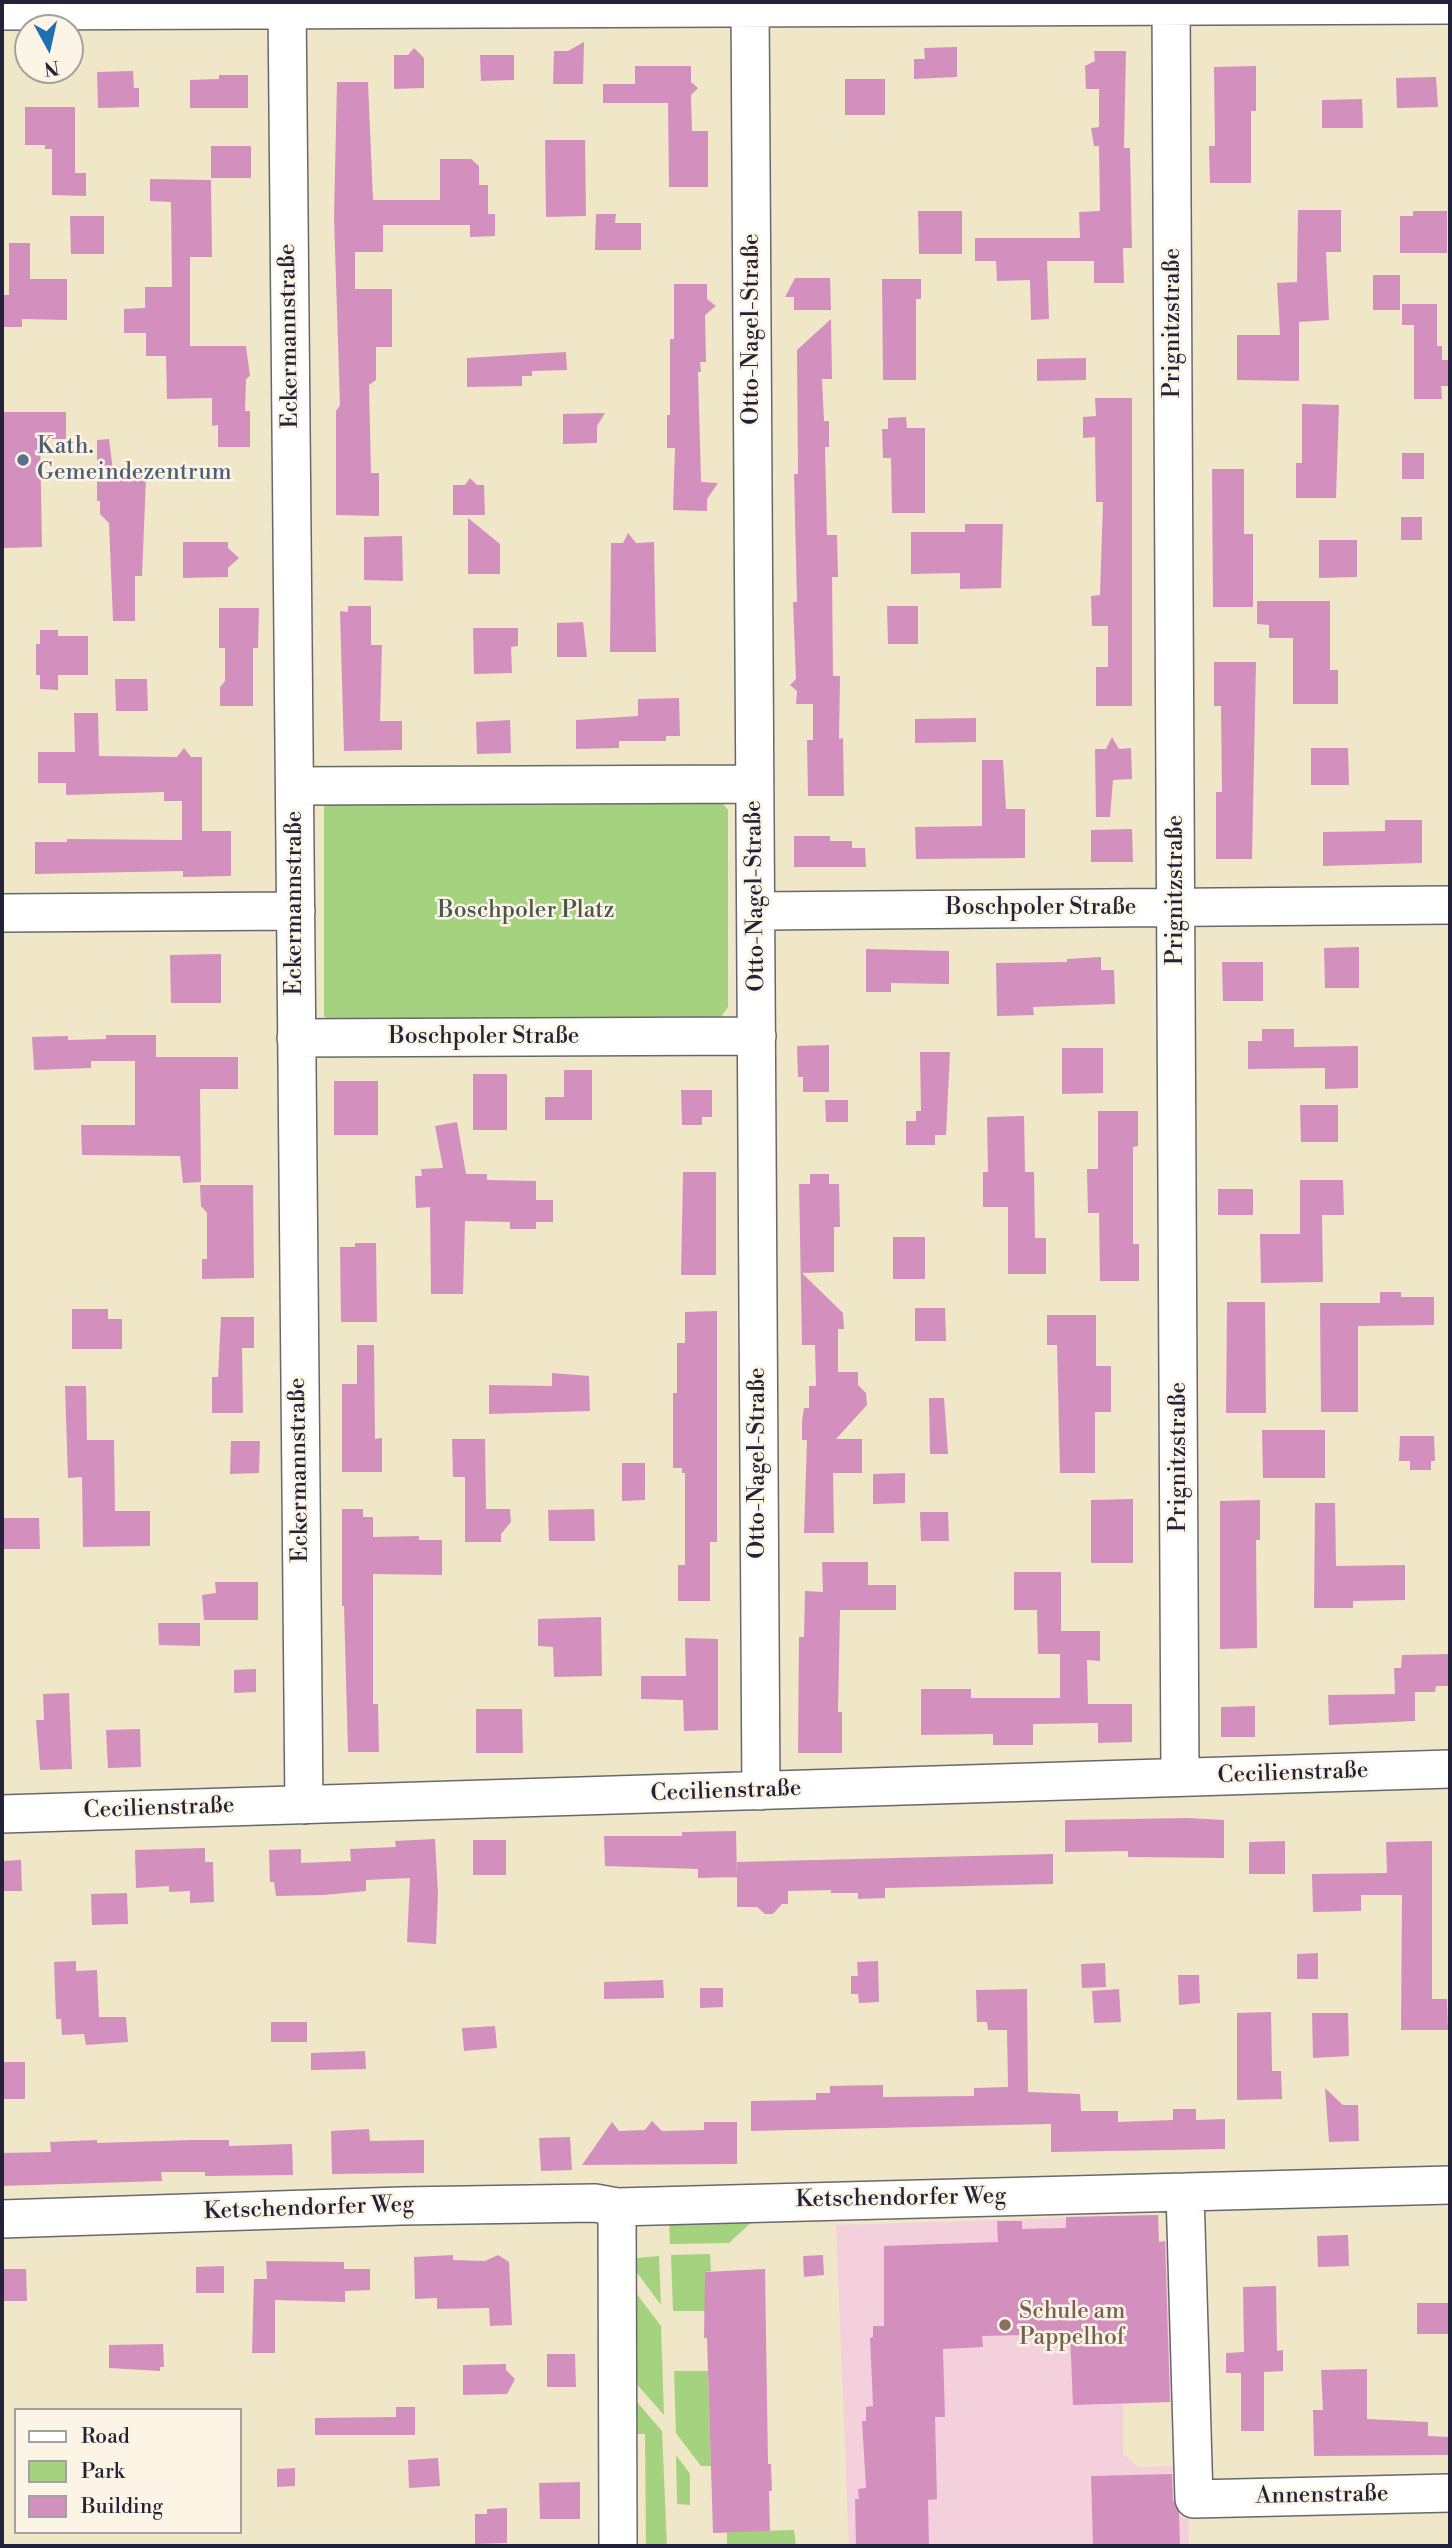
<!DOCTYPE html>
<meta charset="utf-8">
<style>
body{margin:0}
#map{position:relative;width:1452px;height:2548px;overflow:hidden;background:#f0e6c8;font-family:"Libre Bodoni",serif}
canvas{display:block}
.frame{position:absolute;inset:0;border:4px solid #22223b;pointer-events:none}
.legend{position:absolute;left:14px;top:2408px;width:228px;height:126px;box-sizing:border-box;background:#fcf5e5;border:2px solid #a5a1a1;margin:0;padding:9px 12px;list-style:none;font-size:21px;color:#22223b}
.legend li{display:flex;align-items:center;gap:14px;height:35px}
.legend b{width:35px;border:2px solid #a5a1a1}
.north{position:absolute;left:14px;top:14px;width:70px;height:70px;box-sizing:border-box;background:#fcf5e5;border:2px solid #a5a1a1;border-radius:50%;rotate:172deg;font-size:19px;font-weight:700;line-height:28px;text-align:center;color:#22223b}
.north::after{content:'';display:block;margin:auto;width:24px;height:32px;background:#1f6fb2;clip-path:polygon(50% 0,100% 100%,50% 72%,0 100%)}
</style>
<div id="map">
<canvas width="1452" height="2548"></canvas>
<div class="frame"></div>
<ul class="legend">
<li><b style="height:9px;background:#fff"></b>Road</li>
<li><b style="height:19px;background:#a5d27f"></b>Park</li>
<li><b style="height:19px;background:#d390bf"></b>Building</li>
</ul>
<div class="north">N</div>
</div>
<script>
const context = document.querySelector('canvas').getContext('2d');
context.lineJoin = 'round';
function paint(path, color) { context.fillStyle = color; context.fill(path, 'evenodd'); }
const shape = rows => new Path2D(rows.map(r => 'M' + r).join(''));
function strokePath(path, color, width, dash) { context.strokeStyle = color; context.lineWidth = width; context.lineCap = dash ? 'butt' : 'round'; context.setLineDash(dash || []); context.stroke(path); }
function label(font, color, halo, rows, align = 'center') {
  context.font = font + ' "Libre Bodoni",serif'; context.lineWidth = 5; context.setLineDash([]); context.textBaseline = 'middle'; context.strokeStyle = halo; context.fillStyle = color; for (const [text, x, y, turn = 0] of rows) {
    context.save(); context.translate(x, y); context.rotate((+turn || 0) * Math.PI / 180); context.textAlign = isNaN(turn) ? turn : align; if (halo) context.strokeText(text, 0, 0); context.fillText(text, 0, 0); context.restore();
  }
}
paint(shape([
 [1158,2215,1159,2241,1167,2241,1173,2402,1123,2404,1123,2454,1139,2467,1178,2466,1188,2474,1189,2546,849,2546,836,2225]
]), '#f4cfdc');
paint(shape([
 [719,799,728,810,728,1007,719,1020,331,1022,324,1016,324,805,328,801],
 [669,2219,755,2219,729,2243,670,2244],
 [710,2254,711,2271,705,2272,706,2311,673,2311,671,2255],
 [659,2256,661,2305,627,2259],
 [630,2285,661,2326,664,2415,632,2379],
 [674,2371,708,2371,711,2466,701,2466,676,2433],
 [631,2395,662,2431,667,2546,646,2546,645,2434,629,2434],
 [676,2455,690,2474,690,2505,677,2504],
 [794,2530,796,2546,727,2546,727,2532]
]), '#a5d27f');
paint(shape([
 [584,42,583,84,553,84,554,51,568,51],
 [957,47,957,77,914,79,914,59,925,59,924,48],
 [414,48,424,58,424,88,394,89,394,55,408,55],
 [1094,51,1126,51,1124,148,1130,148,1132,248,1123,248,1124,283,1094,283,1094,261,1047,261,1049,319,1031,320,1030,280,997,281,996,261,975,261,975,238,1080,238,1079,212,1100,211,1099,146,1094,146,1091,128,1099,127,1099,89,1086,89,1085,66,1095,61],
 [480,55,514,55,514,80,481,81],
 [635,66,691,66,691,82,698,88,691,95,692,131,708,131,708,187,669,187,668,103,603,103,603,84,635,84],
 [1256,66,1256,111,1251,111,1251,183,1210,183,1209,146,1215,146,1214,67],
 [133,71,134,88,139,88,139,107,98,108,97,72],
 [219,75,248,75,248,108,190,108,190,80,219,79],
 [1436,77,1438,107,1397,108,1396,78],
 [845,79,885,79,885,115,845,115],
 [337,82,368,82,373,200,440,200,440,159,471,159,479,166,479,185,488,185,488,214,495,214,495,236,470,237,470,225,383,225,383,252,355,252,355,289,392,289,392,347,376,347,376,380,369,385,371,473,379,473,379,516,336,515,336,411,340,405,334,217],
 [1362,99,1363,128,1322,128,1322,100],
 [25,107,75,107,75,173,86,173,86,196,52,195,52,149,45,149,45,145,25,145],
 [545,140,585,140,586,216,546,217],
 [211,146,251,146,251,178,211,178],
 [150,179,211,180,212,257,190,257,190,346,246,346,250,376,246,379,245,411,250,411,250,447,218,447,218,425,212,426,212,398,167,399,166,356,146,356,146,333,124,333,124,309,145,308,145,287,172,287,171,202,150,201],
 [1298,210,1341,210,1341,252,1326,252,1329,320,1299,322,1299,381,1237,380,1237,335,1280,335,1277,283,1297,282],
 [918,211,962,211,962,254,919,254],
 [1413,211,1447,211,1447,253,1400,253,1400,216,1413,216],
 [596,214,616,214,615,223,641,223,641,250,595,250],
 [70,216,104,216,104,254,71,254],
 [9,243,30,243,30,279,67,279,67,320,22,319,22,327,2,327,2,295,9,295],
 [1373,275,1400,275,1400,310,1373,310],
 [795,278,830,278,831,310,794,310,794,297,785,297],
 [882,279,921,279,921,299,916,299,916,380,883,380],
 [674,284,707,284,707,299,716,306,705,315,706,362,700,362,701,372,698,372,701,482,718,483,707,499,707,511,673,510,675,448,667,448,667,415,670,415,670,339,674,339],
 [1402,304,1437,304,1437,346,1442,346,1442,360,1450,360,1450,386,1441,386,1442,399,1414,399,1414,325,1402,325],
 [831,319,832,379,822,379,824,421,829,421,829,447,825,447,827,535,837,535,838,577,832,577,833,676,840,676,839,739,843,738,844,796,808,796,807,740,813,740,813,704,796,704,797,691,790,685,796,679,793,602,797,602,794,474,798,474,797,350],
 [566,352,567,370,532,371,532,376,522,376,522,386,467,387,467,358],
 [1086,358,1086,380,1037,381,1037,359],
 [1095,398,1132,398,1132,706,1096,706,1096,667,1108,667,1108,626,1092,626,1091,596,1100,595,1103,502,1096,502,1095,437,1083,438,1083,417,1096,416],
 [1302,404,1339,405,1336,498,1296,498,1296,463,1302,463],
 [2,412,66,412,66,439,40,439,42,547,2,548],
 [605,413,597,426,597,443,563,444,563,414],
 [906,417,907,428,925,428,925,513,892,513,891,458,883,458,882,429,888,429,888,418],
 [109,439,114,478,146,478,142,576,135,576,135,621,113,621,109,523,100,514,100,501,97,501,97,440],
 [1402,453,1424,453,1424,479,1402,479],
 [1212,469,1244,469,1244,534,1253,534,1253,607,1213,607],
 [470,478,477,485,484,485,485,515,453,515,453,485,465,485],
 [1401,517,1422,517,1422,540,1401,540],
 [468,518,500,544,500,574,468,574],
 [965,524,1003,524,1001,588,960,589,960,573,911,574,911,532,965,532],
 [628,533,636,543,654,542,656,652,610,652,611,543,623,543],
 [402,536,403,581,364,580,364,537],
 [1319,540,1357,540,1357,577,1319,578],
 [183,542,228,542,228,548,239,558,228,568,228,577,183,578],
 [1257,601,1330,601,1330,670,1338,670,1338,704,1293,704,1293,638,1269,638,1269,625,1257,624],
 [348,606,371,606,371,645,382,645,380,721,402,721,402,750,344,751,340,611,348,612],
 [887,606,918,606,918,644,888,644],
 [219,608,259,608,258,648,253,648,253,706,220,706,220,687,225,681,225,648,219,648],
 [583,622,587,657,557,657,557,623],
 [473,628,518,628,518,646,511,647,512,673,474,674],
 [40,630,58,630,58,644,58,636,88,636,88,675,58,675,58,690,40,689,40,675,36,675,36,644,40,644],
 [1214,662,1256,662,1252,859,1216,859,1216,792,1222,792,1221,706,1214,706],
 [115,679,147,679,148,711,116,711],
 [679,698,680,736,666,736,666,741,619,741,619,748,576,749,576,720,638,716,638,699],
 [74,713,98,713,99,756,177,757,184,748,191,757,202,757,202,831,231,831,231,876,183,877,183,871,35,874,35,842,67,842,67,839,182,840,182,801,164,801,164,792,66,795,66,783,38,783,38,752,75,752],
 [976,718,976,742,915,743,915,719],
 [510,720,511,753,477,754,476,722],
 [1112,737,1119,749,1131,748,1132,779,1113,780,1110,817,1096,817,1095,749,1106,749],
 [1311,748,1348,748,1349,785,1311,785],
 [982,760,1003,760,1006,809,1025,809,1025,858,916,859,915,827,982,826],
 [1385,820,1422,820,1422,863,1323,866,1323,832,1385,831],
 [1132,829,1133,862,1091,862,1091,830],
 [794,836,830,836,830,841,852,841,852,848,865,848,866,867,794,867],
 [1359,947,1359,988,1325,988,1324,948],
 [866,949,949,951,949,984,891,983,891,992,866,992],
 [221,954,221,1003,171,1003,170,955],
 [1101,957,1101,970,1114,970,1115,1004,1033,1007,1034,1015,997,1016,996,963,1067,962,1067,959],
 [1222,962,1263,962,1263,1001,1223,1001],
 [1262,1029,1294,1029,1294,1047,1358,1046,1358,1088,1325,1089,1325,1068,1248,1069,1248,1041,1262,1041],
 [106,1035,156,1035,156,1057,238,1057,238,1089,200,1089,201,1182,183,1183,180,1156,82,1155,81,1125,135,1125,135,1061,91,1061,91,1068,34,1070,32,1037,68,1036,68,1040,106,1039],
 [829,1045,829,1092,803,1092,803,1077,798,1077,797,1046],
 [1062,1048,1103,1048,1103,1093,1062,1094],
 [920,1052,950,1052,946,1135,935,1135,935,1145,906,1145,906,1121,916,1121,916,1111,921,1111],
 [564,1070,592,1070,592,1120,545,1120,545,1097,564,1097],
 [473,1074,507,1074,507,1130,473,1130],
 [334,1081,378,1081,378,1135,334,1135],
 [681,1090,712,1090,712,1117,702,1117,702,1125,682,1125],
 [825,1100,848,1100,848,1122,826,1122],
 [1300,1105,1338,1105,1338,1142,1301,1142],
 [1098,1111,1138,1111,1138,1146,1133,1147,1133,1244,1139,1244,1139,1281,1100,1281,1099,1213,1088,1213,1087,1169,1098,1169],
 [1024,1116,1025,1172,1034,1172,1035,1238,1046,1238,1046,1274,1008,1274,1008,1207,983,1207,983,1172,988,1172,987,1117],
 [457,1122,466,1174,487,1174,487,1180,536,1181,536,1200,553,1200,553,1222,536,1222,536,1229,510,1229,510,1222,465,1221,463,1294,431,1294,430,1207,416,1208,415,1176,422,1176,421,1169,443,1168,435,1126],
 [683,1172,716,1172,716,1275,681,1275],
 [810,1174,829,1174,829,1184,839,1184,840,1227,834,1227,834,1272,802,1273,843,1313,844,1329,838,1329,838,1372,858,1372,858,1385,866,1393,867,1405,836,1439,862,1439,862,1473,833,1473,834,1533,804,1533,807,1440,802,1440,802,1421,804,1408,809,1408,809,1386,816,1386,815,1345,802,1345,799,1184,810,1184],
 [1300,1180,1343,1180,1344,1215,1322,1215,1323,1282,1261,1283,1260,1234,1300,1234],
 [200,1185,253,1185,254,1278,202,1279,202,1259,207,1259,207,1213,201,1206],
 [1218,1189,1253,1189,1253,1215,1218,1215],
 [893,1237,925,1237,925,1279,893,1279],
 [355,1243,376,1243,377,1322,341,1322,340,1247,355,1247],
 [1380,1292,1401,1292,1401,1297,1434,1297,1434,1325,1358,1326,1358,1412,1321,1412,1320,1303,1380,1303],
 [1227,1302,1265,1302,1266,1413,1226,1413],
 [915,1308,945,1308,946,1341,915,1341],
 [72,1309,108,1309,108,1319,122,1319,122,1349,72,1349],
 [717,1311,717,1542,710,1542,710,1601,678,1601,678,1565,685,1565,685,1473,682,1473,682,1468,673,1468,673,1393,677,1393,677,1343,685,1343,685,1312],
 [1047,1315,1096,1315,1096,1366,1111,1366,1111,1412,1095,1412,1095,1473,1060,1473,1057,1345,1047,1345],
 [221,1317,254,1317,254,1348,242,1348,243,1413,212,1413,212,1377,218,1377],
 [357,1345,374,1345,375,1439,382,1438,382,1472,342,1472,342,1384,357,1384],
 [552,1373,589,1376,590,1411,489,1414,489,1385,552,1386],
 [65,1386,86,1386,87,1440,114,1440,115,1511,150,1511,150,1546,83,1547,82,1477,68,1478],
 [929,1398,944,1398,948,1454,930,1454],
 [1262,1430,1325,1430,1325,1478,1263,1478],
 [1400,1436,1434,1436,1435,1461,1431,1461,1431,1470,1410,1470,1410,1461,1399,1461],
 [452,1439,485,1439,486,1509,510,1509,511,1522,501,1534,501,1542,465,1542,465,1477,453,1477],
 [231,1441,260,1441,259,1473,230,1474],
 [622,1463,645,1463,645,1500,622,1501],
 [905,1473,905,1503,873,1504,873,1474],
 [1133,1499,1133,1563,1091,1563,1091,1500],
 [1260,1500,1260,1540,1256,1540,1257,1648,1220,1649,1220,1501],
 [1315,1503,1335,1503,1336,1566,1405,1565,1405,1600,1353,1601,1353,1608,1314,1608],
 [342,1509,363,1509,363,1517,373,1517,373,1537,419,1536,419,1540,442,1540,442,1575,373,1574,373,1704,378,1704,379,1752,348,1752,344,1606,342,1606],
 [594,1509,595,1541,549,1541,548,1510],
 [920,1512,948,1512,949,1541,921,1541],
 [3,1518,39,1518,40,1549,4,1549],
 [822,1562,868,1562,868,1585,896,1585,896,1610,840,1610,838,1712,842,1712,842,1753,798,1753,799,1637,804,1637,805,1591,823,1592],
 [1014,1572,1061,1572,1061,1631,1100,1631,1100,1661,1087,1660,1088,1704,1132,1704,1132,1742,1098,1743,1098,1723,1033,1724,1033,1745,993,1745,993,1734,921,1735,921,1689,971,1689,971,1698,1060,1698,1060,1654,1038,1654,1037,1610,1014,1610],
 [215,1582,258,1582,258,1620,204,1620,202,1595,216,1593],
 [601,1617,602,1676,554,1677,553,1647,538,1646,538,1619],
 [158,1623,200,1623,200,1646,159,1645],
 [685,1638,718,1639,718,1730,684,1731,683,1700,641,1699,641,1676,686,1676],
 [1450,1654,1450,1686,1436,1686,1435,1692,1415,1692,1415,1721,1329,1725,1328,1695,1395,1694,1394,1668,1401,1668,1402,1655],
 [256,1669,256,1692,234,1693,234,1670],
 [69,1693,72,1769,40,1770,36,1720,44,1720,43,1694],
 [1255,1706,1255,1737,1221,1737,1221,1707],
 [476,1709,522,1709,523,1753,476,1753],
 [140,1729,141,1767,108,1768,106,1730],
 [1188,1818,1224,1820,1224,1858,1128,1857,1128,1851,1065,1852,1065,1820],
 [736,1831,737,1877,698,1878,698,1869,605,1866,604,1836,682,1836,682,1832],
 [435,1839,438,1894,436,1944,407,1942,410,1878,366,1880,366,1891,324,1895,276,1896,274,1882,270,1882,269,1850,301,1849,301,1863,351,1861,350,1849,396,1847,395,1841],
 [473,1840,506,1840,506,1875,473,1875],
 [1285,1841,1285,1874,1249,1874,1249,1842],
 [1432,1841,1432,1999,1447,1999,1448,2030,1401,2030,1402,1895,1361,1895,1361,1911,1313,1912,1312,1874,1387,1873,1386,1842],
 [205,1848,205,1862,213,1862,214,1902,190,1903,190,1891,169,1892,169,1886,136,1888,135,1850],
 [1053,1854,1053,1884,885,1888,885,1898,858,1899,858,1893,831,1893,831,1890,788,1891,788,1904,782,1904,773,1914,765,1914,757,1907,737,1907,737,1862],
 [21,1860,22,1891,2,1891,2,1861],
 [127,1893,128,1924,92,1925,91,1894],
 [1318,1953,1318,1979,1297,1979,1297,1954],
 [76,1961,76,1971,97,1970,99,2017,126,2017,128,2042,86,2045,84,2034,62,2035,61,2019,56,2019,54,1962],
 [878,1961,879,2002,859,2003,858,1994,851,1994,851,1976,858,1976,857,1962],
 [1105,1963,1106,1987,1082,1988,1081,1964],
 [1178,1975,1199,1975,1200,2003,1179,2005],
 [663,1980,664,1998,604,1999,604,1982],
 [700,1988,723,1988,723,2007,700,2008],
 [1027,1989,1028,2092,1080,2094,1081,2111,1118,2111,1118,2122,1173,2120,1173,2109,1196,2109,1196,2120,1225,2119,1225,2149,1051,2152,1051,2124,751,2131,751,2101,816,2100,816,2093,830,2093,830,2086,883,2085,883,2097,974,2096,974,2088,1008,2087,1007,2030,988,2030,987,2022,977,2022,976,1990],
 [1119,1989,1121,2022,1094,2023,1092,1991],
 [1271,2012,1272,2071,1281,2071,1282,2099,1237,2100,1237,2013],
 [1312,2013,1348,2013,1349,2056,1313,2058],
 [271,2022,307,2022,307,2042,271,2042],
 [495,2026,497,2048,464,2051,462,2028],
 [365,2051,366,2069,311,2070,311,2053],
 [2,2062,25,2062,25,2099,2,2099],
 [1325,2088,1343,2105,1358,2105,1359,2141,1329,2142],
 [652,2121,662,2131,704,2130,704,2122,737,2122,737,2164,582,2165,612,2122,619,2131,645,2130],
 [369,2129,370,2141,424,2140,424,2173,332,2174,331,2131],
 [570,2137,572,2170,541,2171,539,2138],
 [97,2140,97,2143,192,2140,229,2140,229,2146,292,2144,293,2175,205,2176,205,2172,161,2172,162,2181,2,2186,2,2153,51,2152,50,2142],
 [1158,2215,1159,2242,1165,2241,1170,2402,1073,2405,1070,2334,982,2336,983,2347,943,2349,945,2417,935,2417,937,2499,928,2500,929,2546,856,2546,855,2499,859,2499,858,2489,866,2488,862,2421,866,2421,866,2407,873,2406,870,2338,873,2337,873,2326,884,2326,884,2246,998,2242,997,2221,1022,2221,1022,2229,1066,2228,1066,2217],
 [1348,2235,1349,2266,1318,2267,1317,2236],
 [453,2255,453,2260,485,2261,498,2255,509,2262,512,2325,490,2326,489,2308,437,2309,437,2298,415,2299,414,2257],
 [823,2255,824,2275,804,2277,803,2256],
 [266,2261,344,2262,344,2269,370,2269,370,2290,345,2291,345,2302,275,2300,275,2353,252,2353,254,2279,267,2279],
 [224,2266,224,2293,196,2293,196,2267],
 [2,2269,26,2269,27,2301,2,2301],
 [765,2269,768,2464,771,2464,772,2491,769,2491,770,2531,713,2533,707,2338,704,2338,705,2272],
 [1276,2286,1277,2351,1283,2350,1283,2371,1264,2372,1264,2431,1241,2431,1241,2373,1226,2373,1226,2353,1244,2352,1243,2287],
 [1417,2303,1448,2303,1448,2334,1417,2334],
 [163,2344,164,2367,160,2367,160,2371,109,2368,109,2345],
 [547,2354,575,2354,576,2387,547,2387],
 [506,2364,506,2370,515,2379,507,2394,463,2395,463,2365],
 [1367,2369,1367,2419,1428,2422,1428,2436,1450,2437,1450,2455,1314,2456,1313,2410,1323,2410,1321,2370],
 [396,2407,415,2407,415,2435,315,2435,315,2418,396,2417],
 [438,2458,440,2486,409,2488,408,2460],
 [295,2468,295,2486,277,2487,277,2469],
 [1172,2474,1173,2500,1179,2513,1180,2546,1093,2546,1091,2476],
 [580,2482,580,2519,540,2519,539,2483],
 [507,2508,507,2543,475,2544,475,2514,487,2514,487,2509]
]), '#d390bf');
const minor = shape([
 [287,2,304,1805],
 [750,2,761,1791],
 [1171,2,1180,1777],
 [2,11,1450,5],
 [295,786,754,784],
 [758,911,1450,905],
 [2,913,296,911],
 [296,1038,757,1036],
 [2,1814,1450,1769],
 [1185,2192,1194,2499,1450,2493],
 [617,2207,618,2546],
 [2,2219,401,2206,595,2203,617,2207,1450,2185]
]);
strokePath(minor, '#6a676c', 40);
strokePath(minor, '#fff', 37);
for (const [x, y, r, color] of [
 [23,460,7,"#5c6f8a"],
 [1005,2325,7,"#8d6e63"]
]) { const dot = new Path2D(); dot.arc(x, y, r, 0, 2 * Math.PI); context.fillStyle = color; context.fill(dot); strokePath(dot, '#fcf5e5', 2.5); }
label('23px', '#22223b', '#fcf5e5', [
 ["Prignitzstraße",1173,323,-90],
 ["Otto-Nagel-Straße",752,329,-90],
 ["Eckermannstraße",290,336,-91],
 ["Prignitzstraße",1176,890,-90],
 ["Otto-Nagel-Straße",756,896,-91],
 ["Eckermannstraße",295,903,-90],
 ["Boschpoler Straße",1041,908],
 ["Boschpoler Straße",484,1037],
 ["Prignitzstraße",1179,1457,-90],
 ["Otto-Nagel-Straße",758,1463,-90],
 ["Eckermannstraße",300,1470,-91],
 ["Cecilienstraße",1293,1774,-2],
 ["Cecilienstraße",726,1792,-2],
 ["Cecilienstraße",159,1809,-2],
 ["Ketschendorfer Weg",901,2199,-1],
 ["Ketschendorfer Weg",309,2209,-2],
 ["Annenstraße",1322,2496,-1]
]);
label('23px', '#4e5e75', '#fcf5e5', [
 ["Kath.",37,447],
 ["Gemeindezentrum",37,473]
], 'left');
label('23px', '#49574f', '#fcf5e5', [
 ["Boschpoler Platz",526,911]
]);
label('23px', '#785e54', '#fcf5e5', [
 ["Schule am",1019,2312],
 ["Pappelhof",1019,2338]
], 'left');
</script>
